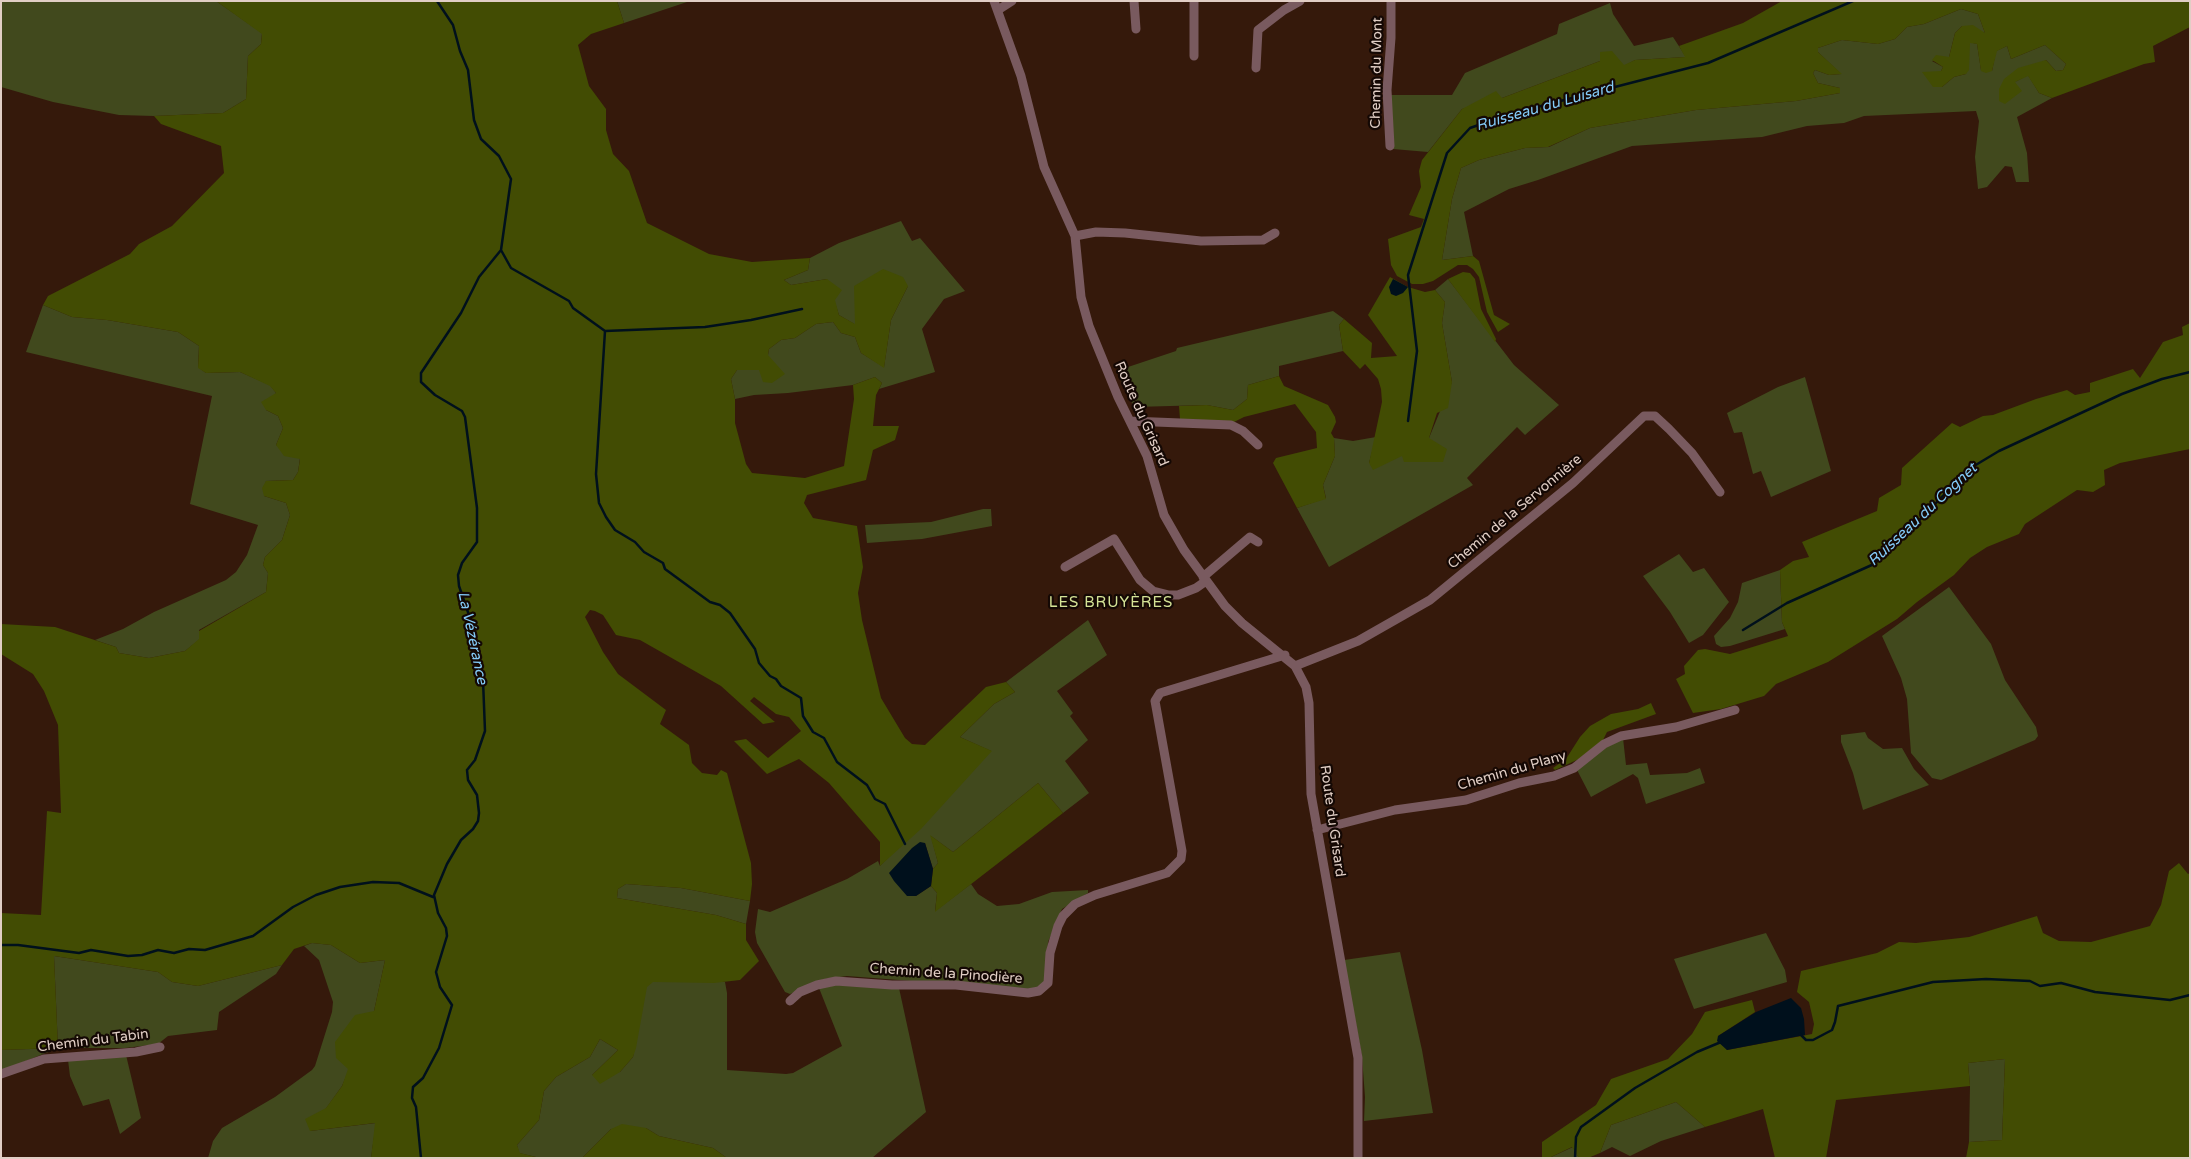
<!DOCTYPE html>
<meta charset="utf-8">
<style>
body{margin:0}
#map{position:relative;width:2191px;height:1159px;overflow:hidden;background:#35190b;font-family:"Varela Round",sans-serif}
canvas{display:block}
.frame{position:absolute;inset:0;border:2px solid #e1cec5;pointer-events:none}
</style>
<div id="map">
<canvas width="2191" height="1159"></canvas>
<div class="frame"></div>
</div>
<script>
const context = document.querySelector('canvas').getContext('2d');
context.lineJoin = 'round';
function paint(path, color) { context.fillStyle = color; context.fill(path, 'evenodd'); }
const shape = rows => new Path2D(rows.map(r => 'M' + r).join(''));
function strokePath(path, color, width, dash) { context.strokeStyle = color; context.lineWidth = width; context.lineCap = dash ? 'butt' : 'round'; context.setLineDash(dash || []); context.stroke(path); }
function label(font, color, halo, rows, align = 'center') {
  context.font = font + ' "Varela Round",sans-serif'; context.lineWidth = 4.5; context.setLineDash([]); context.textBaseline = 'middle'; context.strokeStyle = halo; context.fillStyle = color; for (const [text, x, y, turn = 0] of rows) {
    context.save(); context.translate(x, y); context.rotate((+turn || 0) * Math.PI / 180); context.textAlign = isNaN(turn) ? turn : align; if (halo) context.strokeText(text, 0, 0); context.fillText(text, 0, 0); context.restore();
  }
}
paint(shape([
 [1,1,216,1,262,33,261,44,248,56,246,99,223,113,154,116,119,115,53,102,1,87],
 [617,1,690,1,624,23],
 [1610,3,1613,14,1634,46,1673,37,1686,57,1635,60,1624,66,1600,52,1600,61,1502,98,1462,109,1428,152,1393,149,1390,95,1452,95,1465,73,1557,34,1559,24],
 [1961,9,1978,14,1985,33,1962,26,1955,33,1949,57,1932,61,1943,67,1941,71,1942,87,1954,77,1966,74,1969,42,1977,44,1981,70,1992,71,1996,51,2007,46,2011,59,2045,45,2066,64,2063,70,2056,71,2046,60,2015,82,2028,75,2039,93,2052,98,2017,117,2027,153,2029,182,2016,182,2012,167,2005,166,1987,187,1978,189,1975,157,1979,121,1976,111,1864,116,1844,123,1807,126,1762,137,1632,146,1538,180,1509,189,1464,212,1473,256,1442,260,1452,199,1461,168,1479,160,1525,148,1549,147,1590,128,1696,110,1796,101,1840,93,1840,88,1818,83,1813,73,1815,70,1829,75,1841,74,1818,52,1818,48,1842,40,1878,44,1895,39,1907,27,1924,24],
 [901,221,912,241,920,238,965,291,944,299,922,329,935,372,879,389,882,383,875,377,853,385,788,393,754,395,735,399,731,379,737,370,759,370,768,355,769,349,781,340,795,338,816,324,833,322,841,333,855,337,861,353,884,367,891,320,908,286,856,325,839,315,827,279,791,285,784,280,808,270,810,258,839,243],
 [1448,279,1514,365,1559,405,1525,435,1517,427,1467,478,1473,485,1329,567,1297,508,1326,498,1323,485,1335,456,1334,438,1353,441,1376,437,1369,463,1429,438,1452,382,1442,323,1445,302,1435,290],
 [43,305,72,317,107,320,178,332,199,346,198,367,206,373,240,372,270,385,276,393,266,410,278,416,283,428,276,445,300,458,298,472,293,480,266,481,264,496,286,503,290,515,282,540,265,557,263,565,268,573,266,592,199,630,200,639,185,651,149,658,119,653,116,647,95,640,123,629,154,612,226,580,236,572,247,555,258,525,190,504,212,396,26,352],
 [1333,311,1344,319,1339,325,1343,351,1279,366,1279,376,1248,385,1247,399,1233,410,1207,405,1134,407,1119,377,1122,369,1176,351,1177,348],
 [1805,377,1831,471,1771,497,1761,471,1753,474,1742,432,1734,433,1727,413,1778,387],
 [983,509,991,509,992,526,922,539,867,543,865,525,931,522],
 [1679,554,1693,572,1704,568,1729,602,1703,635,1689,643,1670,612,1643,576],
 [1780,570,1782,622,1785,629,1730,646,1721,647,1716,644,1714,636,1730,618,1738,602,1742,583],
 [1949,587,1991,644,2005,680,2036,727,2038,736,2035,740,1941,780,1932,778,1911,753,1907,699,1901,678,1882,636],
 [1088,620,1107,655,1057,691,1073,713,1070,716,1088,740,1065,761,1089,793,1063,813,1038,783,953,852,931,836,938,863,933,869,925,843,916,896,931,886,937,893,935,911,971,884,978,894,997,906,1019,904,1052,892,1088,890,1088,893,1062,909,1048,942,1046,978,1043,983,1037,988,1028,990,847,976,825,979,790,994,785,992,757,943,755,932,758,909,770,912,847,879,878,861,880,866,991,751,960,737,994,704,1015,692,1006,682],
 [1865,732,1868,738,1883,749,1902,748,1914,769,1929,785,1863,810,1853,773,1841,742,1841,735],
 [1623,738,1626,765,1647,763,1650,775,1687,773,1700,768,1705,783,1646,804,1638,778,1633,774,1591,797,1577,770,1602,749],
 [626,884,681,888,750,901,746,924,716,915,617,898,618,889],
 [1766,933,1785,970,1787,982,1694,1009,1674,959],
 [312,943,331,945,360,963,385,960,374,1011,342,1086,310,1131,376,1123,371,1158,208,1158,213,1141,222,1128,275,1097,312,1070,315,1066,332,1012,333,1002,319,960,304,946],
 [1400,952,1422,1050,1433,1113,1364,1121,1365,1097,1362,1057,1344,960],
 [54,956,158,972,172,982,198,986,282,965,276,974,219,1012,217,1030,168,1036,158,1044,125,1048,58,1048,1,1071,1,1050,58,1048],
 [652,982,725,982,727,993,727,1070,786,1074,793,1073,842,1046,819,988,839,983,899,988,926,1112,872,1158,727,1158,713,1148,659,1136,646,1128,611,1129,582,1158,540,1158,519,1153,517,1145,539,1120,544,1091,556,1077,590,1057,600,1039,618,1050,592,1075,620,1072,633,1057,646,987],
 [126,1055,141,1118,120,1134,109,1099,83,1106,70,1076,68,1060],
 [2005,1059,2002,1140,1969,1142,1970,1086,1968,1063],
 [1676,1102,1705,1127,1661,1141,1630,1156,1612,1147,1600,1153,1611,1125],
 [1573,1147,1579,1158,1549,1158]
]), '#41491d');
paint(shape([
 [216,1,617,1,624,23,591,34,578,45,589,86,606,109,606,130,613,154,629,171,647,223,709,254,752,262,810,258,808,270,784,280,791,285,827,279,842,290,835,300,839,315,855,324,854,286,883,269,903,277,908,286,891,320,884,368,861,353,855,337,841,333,833,322,816,324,795,338,781,340,769,349,768,355,785,374,772,383,763,382,759,370,737,370,731,379,735,399,735,423,746,464,752,473,805,478,844,466,854,399,853,385,875,377,882,383,876,395,873,426,899,426,895,440,873,450,866,480,807,495,804,503,813,518,857,526,863,567,858,593,862,620,881,698,905,738,912,744,925,745,986,687,1006,682,1015,692,994,704,960,737,992,751,921,829,880,866,880,842,829,783,799,759,767,774,734,741,746,739,768,758,801,731,789,717,776,714,754,697,750,701,775,722,763,724,721,686,640,640,616,635,603,615,595,611,590,610,585,617,603,652,618,674,666,710,660,724,689,745,692,763,702,773,717,775,721,770,727,773,751,863,752,884,750,901,681,888,626,884,618,889,617,898,716,915,746,924,746,940,759,961,740,980,714,983,653,982,647,987,636,1048,633,1057,620,1072,600,1084,592,1075,618,1050,600,1039,590,1057,556,1077,544,1091,539,1120,517,1145,520,1153,540,1158,371,1158,375,1123,310,1131,305,1119,326,1108,342,1086,348,1069,336,1058,335,1042,355,1015,374,1011,385,960,360,963,331,945,312,943,294,949,282,965,198,986,172,982,158,972,54,956,58,1048,1,1050,1,913,41,915,47,811,61,813,58,725,44,691,33,674,1,654,1,624,55,627,116,647,119,653,149,658,185,651,199,639,199,631,266,592,268,573,263,565,265,557,282,540,290,515,286,503,264,496,262,488,266,481,293,480,298,472,300,459,284,456,276,445,283,428,278,416,266,410,261,402,276,393,270,386,240,372,206,373,198,368,199,346,178,332,107,320,72,317,43,305,48,296,130,254,139,244,172,226,224,173,221,146,161,124,154,116,223,113,246,99,248,56,261,44,262,34],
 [1782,1,2190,1,2190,27,2153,46,2155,62,2144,64,2052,98,2039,93,2028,76,2015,82,2022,91,2005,104,1999,101,1999,89,2004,79,2018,68,2046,60,2056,71,2063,70,2066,64,2045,45,2011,59,2007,46,1997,51,1992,71,1986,73,1981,71,1977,44,1970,43,1969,70,1966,74,1954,77,1942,87,1933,87,1922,72,1941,71,1943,67,1932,60,1936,55,1949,57,1955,33,1962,26,1973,25,1985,33,1978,14,1961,9,1924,24,1907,27,1895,39,1878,44,1842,40,1818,48,1818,52,1842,74,1829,75,1815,70,1813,73,1818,83,1840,88,1840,93,1796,101,1696,110,1590,128,1548,147,1525,148,1479,160,1461,168,1452,199,1442,260,1473,256,1479,261,1494,315,1510,324,1498,332,1487,312,1479,277,1473,269,1467,265,1458,265,1433,281,1423,284,1412,284,1397,276,1391,265,1388,239,1421,227,1424,219,1409,215,1421,187,1419,171,1422,160,1462,109,1496,91,1502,98,1600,61,1600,52,1612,51,1624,65,1635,60,1685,57,1679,46,1743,23],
 [1463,272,1470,273,1475,279,1481,309,1496,339,1495,342,1448,279],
 [1390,277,1408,287,1425,292,1435,290,1445,302,1442,323,1452,382,1448,408,1437,413,1429,438,1447,449,1443,462,1404,462,1402,456,1373,470,1369,463,1382,402,1381,389,1378,379,1365,364,1360,369,1343,351,1339,325,1344,319,1372,343,1371,358,1397,356,1368,315],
 [2190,323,2190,449,2120,463,2104,470,2105,485,2093,492,2077,490,2025,524,2019,534,1987,547,1970,558,1954,575,1917,602,1897,619,1828,662,1776,684,1764,696,1721,709,1693,713,1676,679,1685,674,1684,666,1698,650,1705,649,1730,654,1788,636,1782,622,1780,570,1793,561,1809,557,1802,542,1877,511,1879,498,1901,485,1902,468,1952,423,1960,427,1983,416,1993,415,2036,399,2067,390,2075,395,2090,392,2090,383,2133,369,2140,378,2163,342,2183,335,2182,327],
 [1279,376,1284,386,1328,405,1335,417,1336,422,1331,433,1334,438,1335,456,1323,485,1326,499,1297,508,1273,463,1276,458,1317,448,1316,432,1295,404,1244,417,1234,422,1180,419,1179,406,1207,405,1233,410,1247,399,1248,385],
 [1651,703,1656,714,1607,732,1603,740,1579,759,1555,770,1553,768,1566,759,1580,737,1590,726,1611,714,1638,709],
 [1038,783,1063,813,935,912,937,893,931,886,933,869,938,863,930,835,953,852],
 [2179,863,2188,874,2190,873,2190,1158,1966,1158,1969,1142,2002,1140,2005,1059,1968,1063,1970,1086,1836,1100,1826,1158,1775,1158,1763,1109,1705,1127,1676,1102,1611,1125,1600,1153,1588,1158,1579,1158,1572,1147,1549,1158,1542,1158,1542,1142,1596,1105,1611,1079,1668,1059,1692,1034,1705,1012,1752,1000,1755,1012,1718,1036,1727,1050,1812,1034,1814,1024,1809,1002,1797,992,1801,971,1877,953,1899,942,1916,943,1969,937,2037,916,2043,933,2059,941,2091,942,2150,926,2161,905,2169,871],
 [622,1124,646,1128,659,1136,713,1148,727,1158,582,1158,611,1129]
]), '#424c03');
paint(shape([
 [1393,279,1408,287,1403,293,1396,296,1391,294,1389,287],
 [920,842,925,843,933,869,931,886,916,896,907,896,894,881,889,873,912,848],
 [1791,998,1801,1008,1804,1019,1805,1035,1727,1050,1717,1041,1718,1036,1756,1012]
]), '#00101c');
strokePath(shape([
 [501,250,511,268,569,301,573,308,605,331,596,474,599,503,606,517,615,530,635,542,644,552,663,563,665,569,710,602,720,605,730,613,755,649,759,663,770,676,776,679,781,686,801,698,803,716,813,732,824,738,837,762,867,785,875,799,885,804,905,844],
 [605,331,705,327,751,320,802,309],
 [1408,421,1417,351,1408,275,1447,153,1470,128,1510,114,1708,63,1853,1],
 [1743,630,1787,603,1874,564,1899,541,1969,469,1999,451,2122,394,2162,379,2190,372],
 [1,945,18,945,79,953,91,950,128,956,142,955,158,950,174,953,189,949,205,950,253,936,293,907,316,895,340,887,373,882,399,883,433,897],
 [1800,1034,1806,1040,1813,1040,1832,1030,1835,1022,1838,1006,1933,982,1986,979,2030,981,2040,986,2061,983,2095,992,2170,1000,2190,995],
 [421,1158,416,1107,412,1098,413,1087,423,1078,439,1048,452,1005,440,987,436,972,447,936,446,928,438,913,434,895,447,864,461,840,473,829,478,821,479,813,477,795,468,780,467,770,475,760,485,731,483,680,471,621,459,586,458,575,462,563,477,542,477,508,465,417,462,411,435,395,421,382,421,373,461,313,479,277,501,250,511,179,499,156,481,139,474,120,468,70,460,51,453,25,437,1],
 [1575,1158,1576,1137,1581,1127,1635,1088,1697,1052,1721,1042]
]), '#00101c', 2.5);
strokePath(shape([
 [994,1,1021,76,1044,167,1075,236,1081,297,1089,326,1118,397,1147,456,1164,515,1184,550,1225,606,1242,623,1295,666,1306,687,1309,703,1311,794,1358,1058,1358,1158],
 [1134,1,1136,29],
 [1194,1,1194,56],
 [998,10,1012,1],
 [1256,68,1258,30,1284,10,1300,1],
 [1390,146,1387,90,1391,38,1391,1],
 [1075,236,1096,232,1125,233,1201,241,1263,240,1275,233],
 [1130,421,1231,425,1243,431,1258,445],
 [1065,567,1114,539,1140,580,1153,591,1169,595,1178,595,1196,588,1206,581],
 [1203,577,1250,537,1258,542],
 [1295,666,1358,641,1430,600,1573,483,1644,416,1655,416,1669,429,1692,453,1720,492],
 [1317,830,1395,810,1466,800,1519,783,1554,776,1574,768,1604,744,1621,736,1676,727,1735,710],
 [790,1001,800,992,817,985,836,981,892,985,956,985,1028,993,1039,991,1048,983,1050,953,1058,926,1063,916,1075,904,1095,895,1167,873,1181,859,1182,851,1155,701,1160,693,1285,655],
 [1,1074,44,1059,136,1052,160,1047]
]), '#795a5f', 9);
label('14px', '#e1cec5', '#140804', [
 ["Chemin du Mont",1377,73,-89],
 ["Route du Grisard",1141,414,66],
 ["Chemin de la Servonnière",1515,512,-40],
 ["Chemin du Plany",1512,771,-16],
 ["Route du Grisard",1332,821,82],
 ["Chemin de la Pinodière",946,974,4],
 ["Chemin du Tabin",93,1041,-7]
]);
label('italic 15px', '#84cbf8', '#140804', [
 ["Ruisseau du Luisard",1545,107,-16],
 ["Ruisseau du Cognet",1923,515,-43],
 ["La Vézérance",472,638,78]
]);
context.letterSpacing = '1px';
label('15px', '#d5e396', '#140804', [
 ["LES BRUYÈRES",1111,603]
]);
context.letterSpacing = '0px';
</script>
